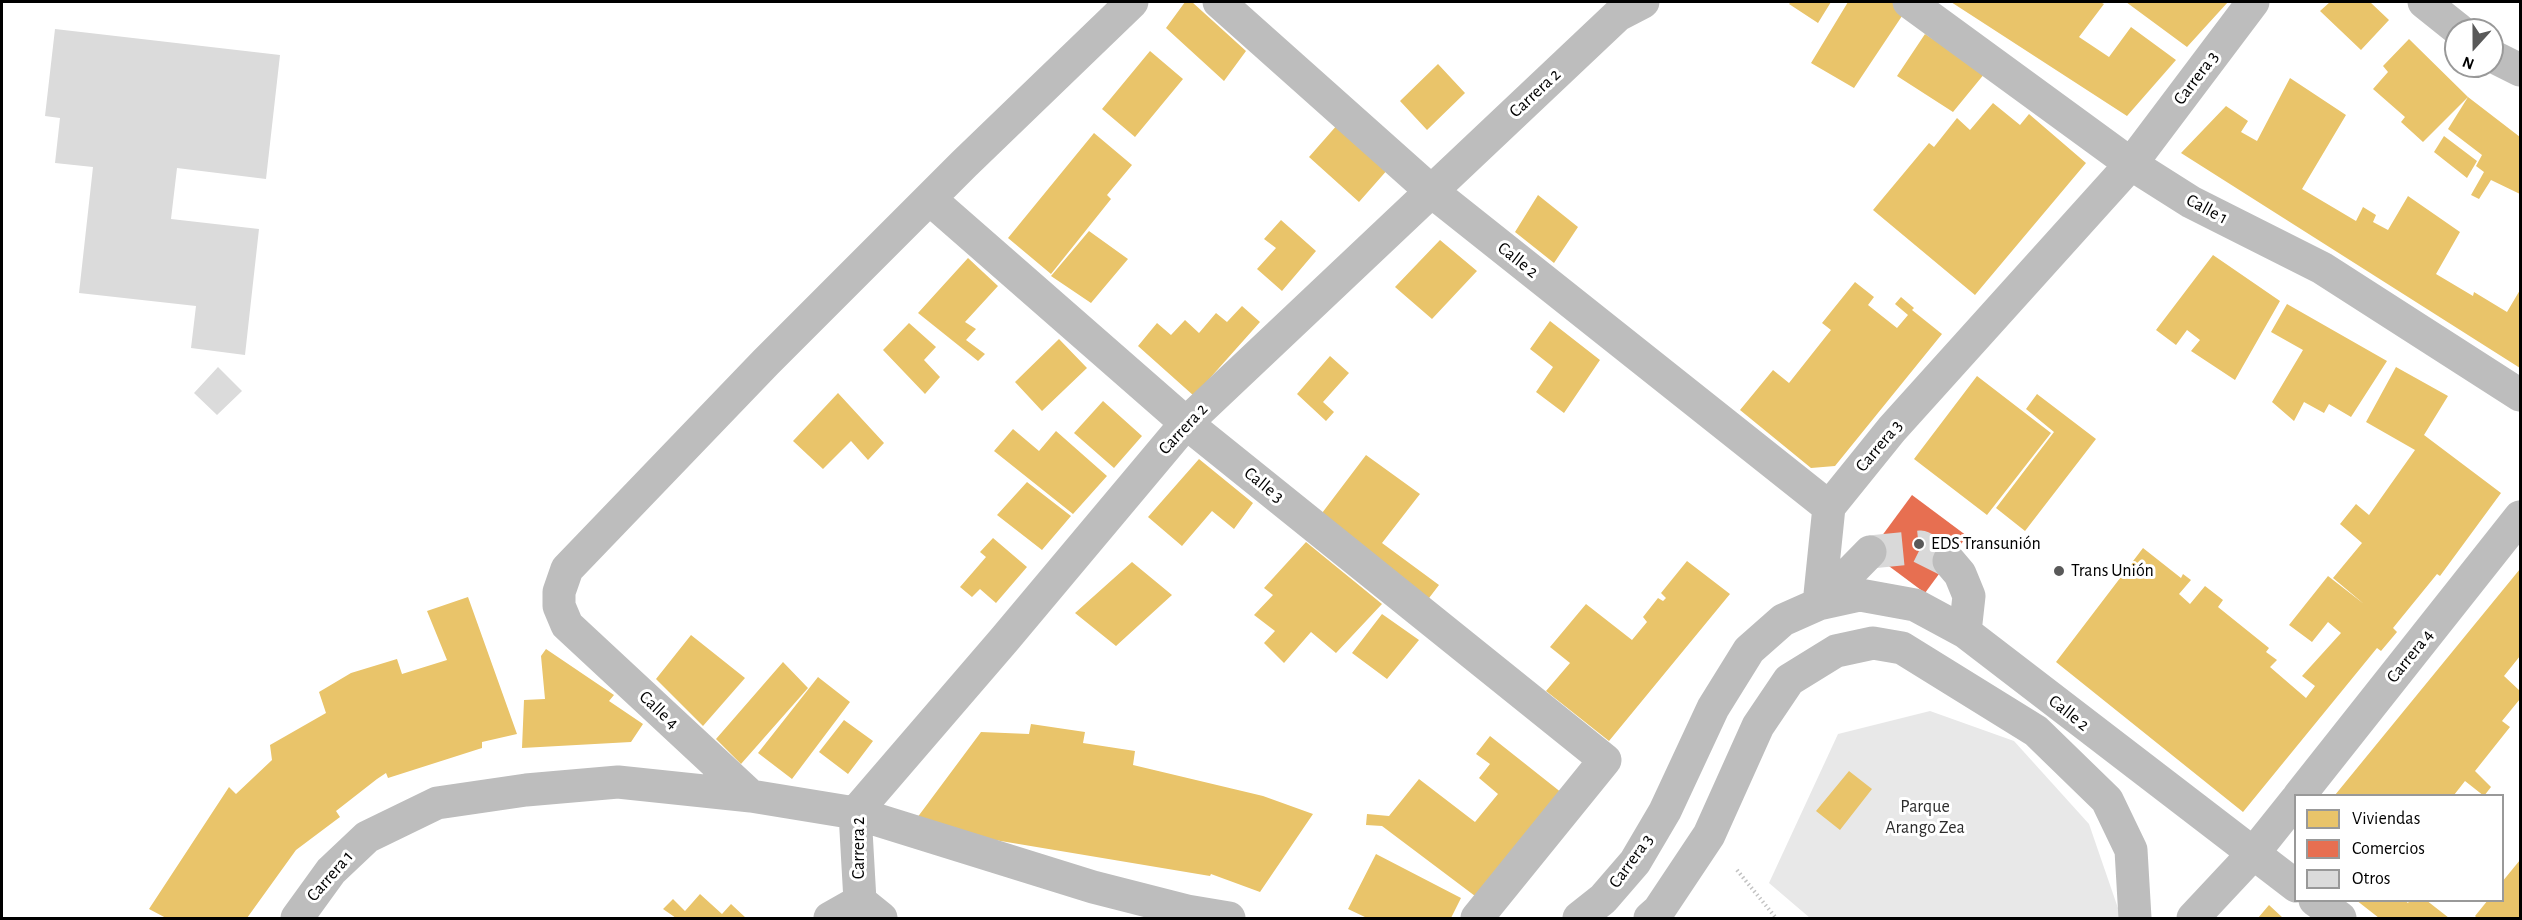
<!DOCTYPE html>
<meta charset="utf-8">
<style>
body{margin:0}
#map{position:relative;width:2522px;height:920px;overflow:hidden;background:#fff;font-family:"Alegreya Sans",sans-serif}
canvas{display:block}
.frame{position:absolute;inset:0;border:3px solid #000;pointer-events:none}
.legend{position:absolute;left:2294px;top:794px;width:210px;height:108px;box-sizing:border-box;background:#fff;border:2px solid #999;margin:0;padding:8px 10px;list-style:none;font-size:18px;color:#000}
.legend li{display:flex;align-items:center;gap:12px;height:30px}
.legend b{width:30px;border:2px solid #999}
.north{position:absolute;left:2444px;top:18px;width:60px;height:60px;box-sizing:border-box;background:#fff;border:2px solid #999;border-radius:50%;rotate:201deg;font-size:16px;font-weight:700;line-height:24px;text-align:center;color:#000}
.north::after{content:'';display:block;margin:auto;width:21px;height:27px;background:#595959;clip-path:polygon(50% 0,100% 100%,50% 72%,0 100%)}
</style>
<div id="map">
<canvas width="2522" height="920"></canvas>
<div class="frame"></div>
<ul class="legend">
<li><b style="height:16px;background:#e9c46a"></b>Viviendas</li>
<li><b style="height:16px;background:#e76f51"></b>Comercios</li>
<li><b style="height:16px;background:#dbdbdb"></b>Otros</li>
</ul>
<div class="north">N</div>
</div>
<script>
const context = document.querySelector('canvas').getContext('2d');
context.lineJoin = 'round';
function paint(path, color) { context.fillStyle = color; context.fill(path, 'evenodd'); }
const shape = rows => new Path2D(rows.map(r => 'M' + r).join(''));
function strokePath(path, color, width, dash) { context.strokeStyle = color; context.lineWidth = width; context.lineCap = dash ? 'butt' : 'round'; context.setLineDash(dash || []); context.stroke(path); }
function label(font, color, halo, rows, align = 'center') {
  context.font = font + ' "Alegreya Sans",sans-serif'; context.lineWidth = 6; context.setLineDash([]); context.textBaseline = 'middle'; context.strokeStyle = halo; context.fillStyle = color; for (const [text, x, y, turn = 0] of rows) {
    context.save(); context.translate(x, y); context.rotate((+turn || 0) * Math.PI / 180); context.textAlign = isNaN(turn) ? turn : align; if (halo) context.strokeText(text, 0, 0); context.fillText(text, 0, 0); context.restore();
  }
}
paint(shape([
 [1930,711,2014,741,2089,824,2120,914,2118,918,1810,918,1769,883,1838,734]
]), '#e8e8e8');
paint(shape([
 [1185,2,1192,2,1246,51,1224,81,1166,28],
 [1791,2,1831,2,1818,23,1789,4],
 [1848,2,1893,2,1906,10,1854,88,1811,63],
 [1951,2,2100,2,2104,4,2079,37,2109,57,2131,27,2176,60,2127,116],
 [2126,2,2228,2,2187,47],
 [2330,2,2370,2,2389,20,2361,50,2320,11],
 [1925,34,1985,73,1953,112,1897,76],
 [2409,39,2468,97,2423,142,2401,122,2405,117,2373,89,2388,72,2383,66],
 [1150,51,1183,79,1135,137,1102,109],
 [1438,64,1465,93,1427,130,1400,101],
 [2290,78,2346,115,2302,189,2356,221,2363,207,2376,215,2373,222,2388,230,2408,196,2460,232,2436,274,2473,296,2474,292,2507,312,2520,290,2520,368,2181,153,2226,106,2248,121,2241,132,2257,141],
 [2468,97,2520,137,2520,194,2491,180,2479,199,2471,195,2484,172,2476,166,2482,155,2448,129],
 [1993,103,2020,125,2029,114,2086,163,1975,295,1873,210,1929,143,1934,147,1957,118,1970,130],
 [1338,124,1389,168,1359,202,1309,157],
 [1094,133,1132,165,1107,195,1111,199,1051,274,1008,238],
 [2444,136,2477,161,2467,178,2434,152],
 [1538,195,1578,227,1554,263,1515,232],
 [1281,220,1316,251,1282,291,1257,269,1276,248,1264,239],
 [1089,231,1128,259,1091,303,1051,276],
 [1440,240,1477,271,1432,319,1395,287],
 [2213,255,2280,301,2235,380,2191,351,2200,340,2187,330,2176,345,2156,330],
 [968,258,998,286,965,322,976,329,966,340,985,354,978,361,918,313],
 [1855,282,1874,297,1868,305,1897,328,1908,315,1895,304,1901,297,1914,308,1912,310,1942,334,1835,466,1811,468,1740,410,1773,370,1789,383,1831,330,1822,323],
 [2287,304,2387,361,2351,417,2329,404,2324,413,2304,402,2294,421,2272,402,2303,350,2271,332],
 [1242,306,1260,322,1194,396,1138,346,1157,323,1171,335,1185,320,1199,333,1216,313,1227,322],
 [1550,321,1600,360,1564,413,1536,392,1553,367,1530,349],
 [909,323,936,347,924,360,940,377,925,394,883,350],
 [1059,339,1087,368,1042,411,1015,382],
 [1330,356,1349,373,1323,402,1334,412,1326,421,1297,394],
 [2396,367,2448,396,2424,435,2501,493,2440,576,2437,574,2393,628,2397,632,2381,651,2377,648,2243,812,2056,662,2143,548,2181,578,2183,574,2191,580,2179,594,2190,604,2205,586,2223,600,2218,607,2269,648,2266,652,2277,660,2270,667,2306,698,2315,686,2302,676,2341,633,2328,622,2312,642,2289,625,2328,576,2364,604,2333,578,2362,543,2340,524,2356,504,2369,515,2415,450,2366,422],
 [1977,376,2051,433,1987,515,1914,459],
 [838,393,884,443,868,460,851,441,823,469,793,441],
 [2037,394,2096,439,2025,531,1996,508,2054,432,2026,409],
 [1103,401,1142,436,1114,468,1074,433],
 [1013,429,1039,451,1056,431,1107,476,1073,514,994,451],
 [1366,455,1420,494,1382,543,1439,585,1426,602,1316,521],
 [1199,459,1253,503,1234,529,1212,511,1182,546,1148,517],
 [1027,482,1071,516,1042,550,997,515],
 [993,538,1027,567,996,603,980,589,972,597,960,587,986,557,980,552],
 [1306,542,1382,604,1336,653,1311,632,1284,663,1264,643,1275,631,1254,615,1273,595,1264,588],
 [1687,561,1730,594,1609,741,1546,691,1570,663,1550,647,1586,604,1632,640,1647,622,1643,617,1658,598,1663,601,1666,598,1661,593],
 [1132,562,1172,595,1116,646,1075,613],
 [2520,569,2520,656,2504,676,2520,691,2520,699,2502,721,2510,727,2475,771,2491,787,2484,796,2465,781,2454,795,2335,795],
 [468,597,517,734,482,742,482,748,388,778,386,773,377,779,336,811,340,817,296,850,247,918,166,918,149,909,229,787,236,794,272,760,270,745,326,713,319,692,351,673,397,659,402,674,447,660,427,611],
 [1382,614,1419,640,1387,679,1352,653],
 [691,635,745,678,703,726,656,679],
 [546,649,614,695,609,701,643,724,631,742,522,748,524,700,545,699,541,656],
 [783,662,808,688,741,764,716,739],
 [818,677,850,702,792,779,758,753],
 [844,720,873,741,848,774,819,752],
 [1031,724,1085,732,1083,743,1135,751,1133,765,1263,796,1313,814,1260,892,1211,874,1210,876,911,826,981,732,1029,734],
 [1490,736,1567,797,1483,902,1382,826,1366,825,1367,814,1389,816,1419,779,1475,822,1498,794,1479,778,1490,764,1476,754],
 [1849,771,1872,789,1840,830,1816,811],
 [1376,854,1461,898,1451,918,1367,918,1348,909],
 [2520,860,2520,918,2477,918,2475,916,2488,900,2502,900,2502,882],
 [700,894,722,914,731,904,746,918,676,918,663,909,673,899,685,911],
 [2356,900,2404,900,2408,903,2410,900,2426,900,2449,918,2379,918],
 [2269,905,2283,918,2258,918]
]), '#e9c46a');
paint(shape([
 [1912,495,1967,536,1925,593,1870,552]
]), '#e76f51');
paint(shape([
 [55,29,280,55,266,179,177,168,171,219,259,229,245,355,191,348,196,306,79,293,93,167,55,163,60,118,45,116],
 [218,367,242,391,217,415,194,393]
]), '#dbdbdb');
strokePath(shape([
 [1870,552,1921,547,1949,561]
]), '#d9d9d9', 33, [33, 16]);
strokePath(shape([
 [1737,870,1776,918]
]), '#c2c2c2', 4, [1.5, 3]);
strokePath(shape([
 [1219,2,1430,190,1829,507],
 [1909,2,2131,164,2191,202,2322,268,2520,395],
 [2424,2,2459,30],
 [2492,56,2520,70],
 [931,200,1186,423,1605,760,1477,918],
 [1949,561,1960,574,1969,596,1965,632],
 [1819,604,1829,507,1892,429,2131,164,2253,2],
 [1819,604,1870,552],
 [751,796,567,625,559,606,559,592,567,569,766,362,964,164,1132,2],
 [2299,796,2520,517],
 [2315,900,2340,918],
 [860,901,881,918],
 [297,918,331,871,367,837,437,803,526,790,618,782,751,796,855,813,1093,887,1187,911,1229,918],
 [830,918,860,901,855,813,1004,640,1186,423,1618,15,1643,2],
 [1579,918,1603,899,1635,862,1665,811,1713,708,1749,650,1783,620,1819,604,1860,595,1915,605,1965,632,2296,886],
 [1650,918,1659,910,1709,835,1758,726,1789,680,1836,651,1873,643,1902,648,2036,731,2107,800,2131,850,2135,918],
 [2193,918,2252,855,2296,800]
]), '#bdbdbd', 33);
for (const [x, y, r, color] of [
 [1919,544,6,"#595959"],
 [2059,571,6,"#595959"]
]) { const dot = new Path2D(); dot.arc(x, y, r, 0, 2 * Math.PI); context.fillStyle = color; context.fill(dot); strokePath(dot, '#fff', 2); }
label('18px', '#000', '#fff', [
 ["Carrera 3",2196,78,-53],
 ["Carrera 2",1535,93,-43],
 ["Calle 1",2207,209,28],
 ["Calle 2",1518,260,38],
 ["Carrera 2",1183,429,-47],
 ["Carrera 3",1879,446,-50],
 ["Calle 3",1264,485,39],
 ["Carrera 4",2410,656,-51],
 ["Calle 4",659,710,43],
 ["Calle 2",2069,713,38],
 ["Carrera 2",859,848,-90],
 ["Carrera 3",1631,861,-54],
 ["Carrera 1",330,876,-49]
]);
label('18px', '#000', '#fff', [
 ["EDS Transunión",1931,544],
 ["Trans Unión",2071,571]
], 'left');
label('18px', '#2c2c2c', '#fff', [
 ["Parque",1925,807],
 ["Arango Zea",1925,828]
]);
</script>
